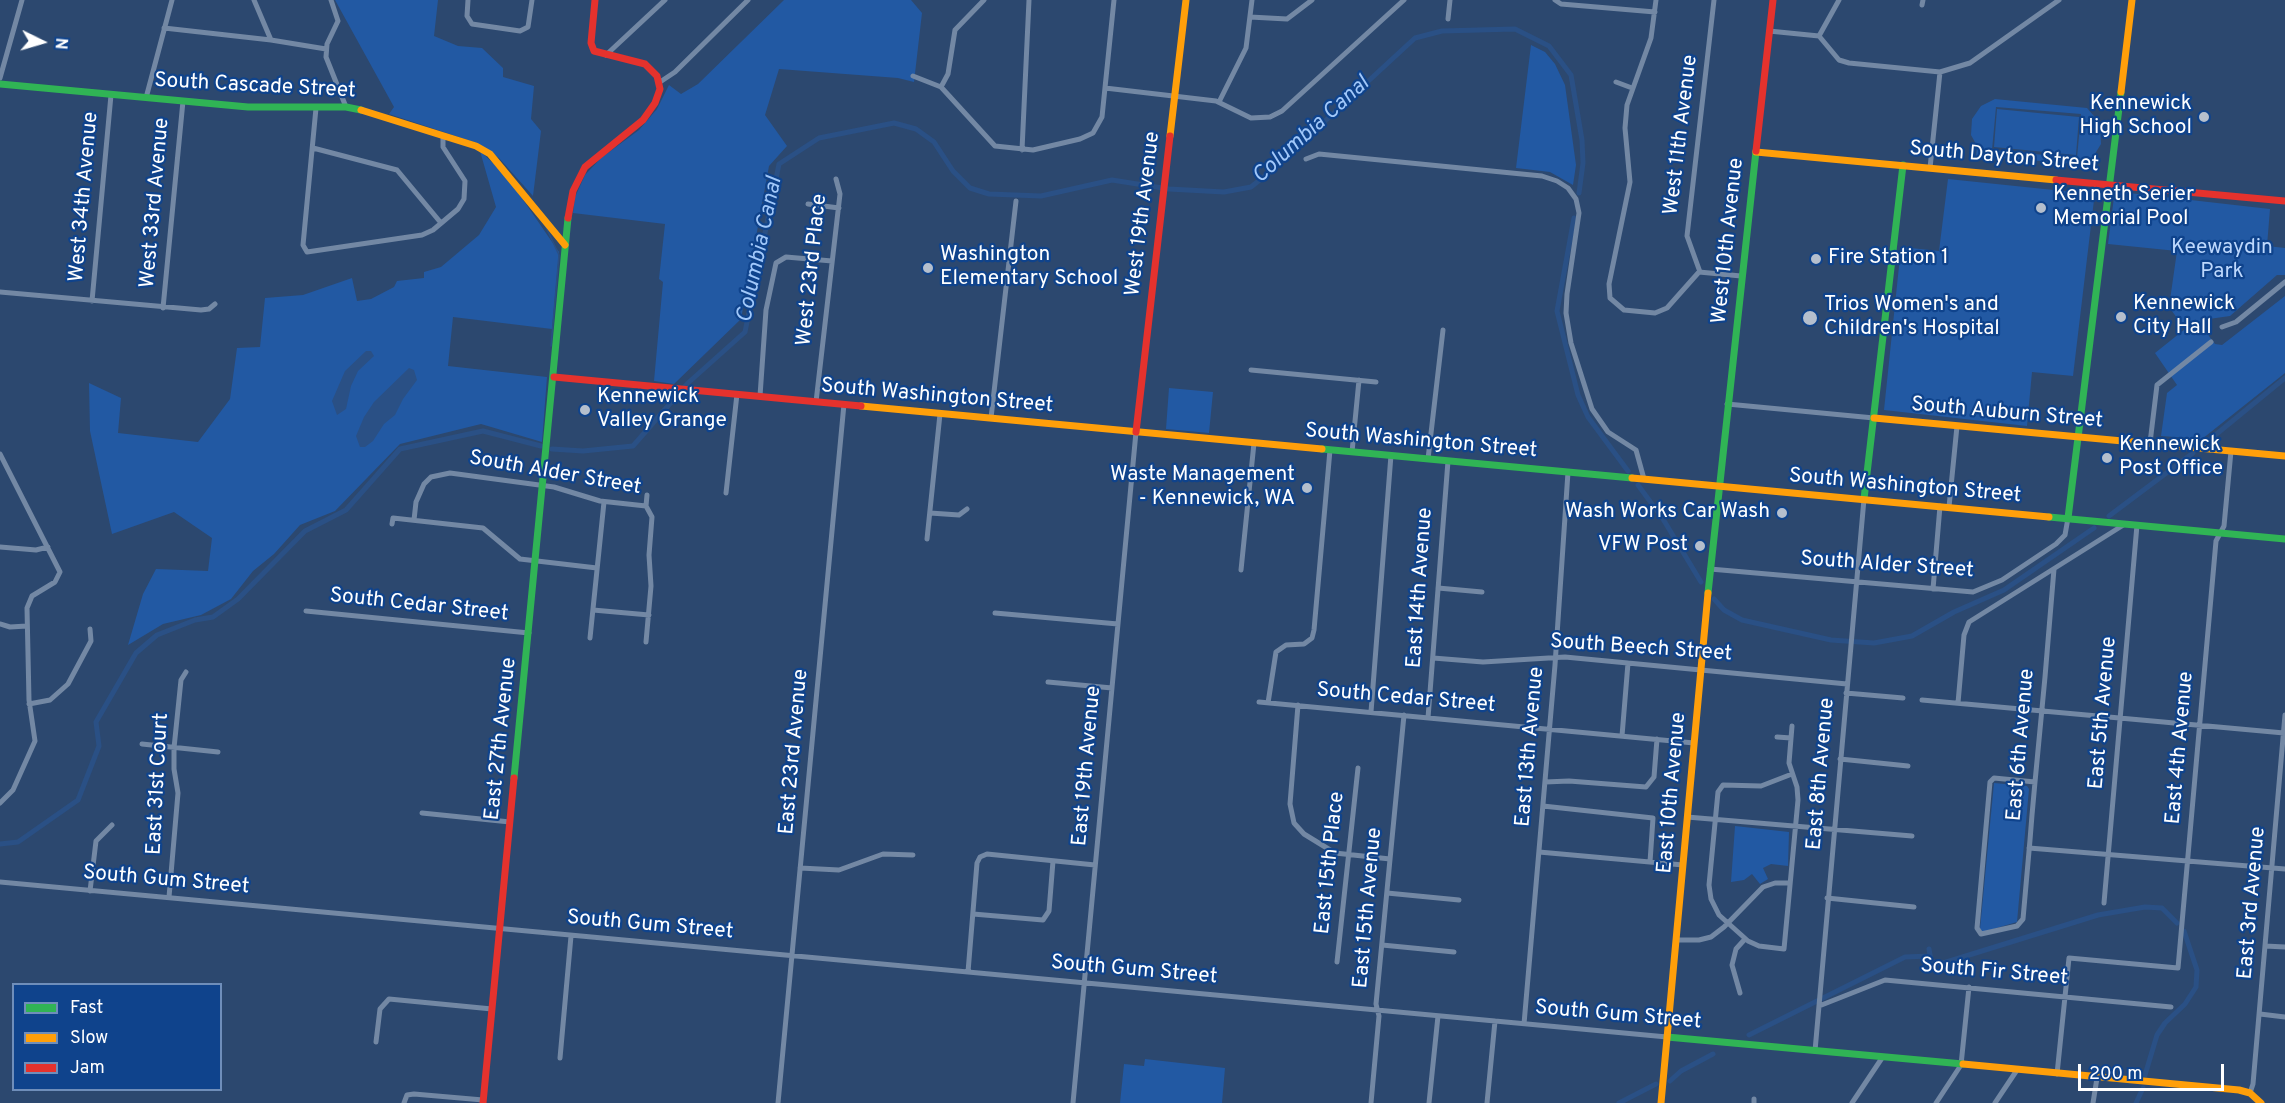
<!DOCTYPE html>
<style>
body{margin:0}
#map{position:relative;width:2285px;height:1103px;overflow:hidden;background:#2c486f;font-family:Overpass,sans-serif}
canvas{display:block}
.legend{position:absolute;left:12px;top:983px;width:210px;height:108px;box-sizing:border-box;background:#0f438c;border:2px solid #6f8eba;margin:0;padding:8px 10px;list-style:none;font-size:18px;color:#fff}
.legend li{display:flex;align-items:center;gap:12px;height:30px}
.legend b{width:30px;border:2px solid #6f8eba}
.north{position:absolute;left:12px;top:12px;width:60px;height:60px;-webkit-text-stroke:4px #0f438c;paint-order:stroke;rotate:95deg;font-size:16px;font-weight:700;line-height:24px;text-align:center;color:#fff}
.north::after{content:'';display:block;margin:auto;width:21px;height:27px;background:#fff;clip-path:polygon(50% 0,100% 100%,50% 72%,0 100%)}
.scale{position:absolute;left:2078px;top:1064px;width:146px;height:27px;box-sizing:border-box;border:3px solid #fff;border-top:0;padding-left:8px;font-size:18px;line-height:21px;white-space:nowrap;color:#fff;-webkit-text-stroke:4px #0f438c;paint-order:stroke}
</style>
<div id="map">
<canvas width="2285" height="1103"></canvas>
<ul class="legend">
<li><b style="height:8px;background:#30b455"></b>Fast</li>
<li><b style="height:8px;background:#ff9f0a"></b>Slow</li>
<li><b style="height:8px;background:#e5322d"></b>Jam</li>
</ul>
<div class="north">N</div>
<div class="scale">200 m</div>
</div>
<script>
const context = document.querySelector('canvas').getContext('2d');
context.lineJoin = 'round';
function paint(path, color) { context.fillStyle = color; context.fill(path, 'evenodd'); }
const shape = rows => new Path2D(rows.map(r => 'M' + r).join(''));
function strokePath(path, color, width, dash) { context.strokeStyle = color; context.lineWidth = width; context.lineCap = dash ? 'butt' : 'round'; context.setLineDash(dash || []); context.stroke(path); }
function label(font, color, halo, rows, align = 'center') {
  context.font = font + ' Overpass,sans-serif'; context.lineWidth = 4.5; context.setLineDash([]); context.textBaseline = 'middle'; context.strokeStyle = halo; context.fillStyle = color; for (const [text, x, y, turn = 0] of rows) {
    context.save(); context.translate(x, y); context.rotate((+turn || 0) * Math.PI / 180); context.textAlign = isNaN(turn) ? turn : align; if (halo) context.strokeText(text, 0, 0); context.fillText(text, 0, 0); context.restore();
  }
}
paint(shape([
 [335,0,438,0,434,36,458,46,482,48,503,68,503,77,534,86,531,119,541,131,533,196,499,158,477,143,389,114,394,107],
 [784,0,911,0,922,13,914,82,898,78,779,69,765,115,787,146,769,166,741,319,674,384,654,381,663,282,659,279,665,224,573,213,575,197,585,175,601,158,639,130,657,109,669,85,681,94,698,84],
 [1531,45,1545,52,1555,64,1565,85,1576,165,1573,185,1550,172,1516,168],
 [1995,99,2087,108,2100,123,2101,144,2093,157,2079,164,1976,156,1977,146,1971,135,1972,119,1981,106],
 [1996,107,2081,114,2077,158,1992,150],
 [1997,109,2079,117,2076,155,1994,147],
 [480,151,506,175,559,252,552,329,453,317,448,366,547,377,542,442,481,424,400,444,335,511,300,525,274,554,253,571,231,599,201,615,163,624,128,645,143,594,156,569,208,571,212,538,174,512,112,534,90,431,89,383,121,398,118,433,198,442,230,399,237,348,260,347,265,298,303,295,352,278,357,301,371,299,394,287,397,281,424,278,424,272,441,267,479,235,496,207],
 [1948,179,2073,192,2080,189,2094,190,2098,194,2094,200,2073,376,2032,372,2027,426,1884,410,1901,247,1939,251],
 [2120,192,2270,209,2267,246,2285,248,2285,275,2277,275,2230,316,2209,319,2209,336,2215,344,2222,345,2285,296,2285,373,2202,439,2161,436,2167,393,2177,385,2155,353,2185,329,2169,307,2177,251,2108,244,2114,197],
 [1169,388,1213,392,1209,433,1166,429],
 [1994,783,2027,786,2029,789,2017,922,1983,932,1980,929],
 [1735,826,1789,832,1788,866,1771,864,1763,868,1768,879,1760,884,1752,874,1744,880,1731,882],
 [1145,1059,1225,1068,1222,1103,1120,1103,1124,1064,1144,1066]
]), '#2259a3');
paint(shape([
 [366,351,371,351,374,356,358,371,351,386,346,409,337,415,332,401,345,371],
 [409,368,414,370,417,380,403,399,395,415,384,424,373,441,365,447,360,447,356,436,364,417,374,402]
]), '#2a5085');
strokePath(shape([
 [545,225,559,255,551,346]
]), '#2a5085', 1.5);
strokePath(shape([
 [1574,218,1557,311,1578,395,1588,417,1628,471],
 [2208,441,2285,378],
 [552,449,583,451,633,446,688,383,745,332,779,164,819,138,894,123,916,129,934,142,953,171,970,188,989,194,1041,196,1112,180,1169,189,1224,192,1251,187,1271,171,1415,38,1442,31,1515,29,1549,46,1571,75,1582,140,1583,163,1579,193],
 [1638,485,1663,519,1701,582],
 [2109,516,2193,453],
 [1714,599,1724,610,1742,620,1831,640,1874,643,1912,636,1954,612,2004,590,2094,528],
 [0,844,18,842,78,800,99,746,96,722,136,653,157,635,195,620,213,617,238,599,305,531,346,510,400,449,483,431,541,446],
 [1929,949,1931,961,1940,964,2098,915,2145,907,2162,908,2177,923],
 [1749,1035,1905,957,1930,956],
 [2145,1075,2157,1035,2165,1023,2185,1004,2196,987,2197,970,2184,931],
 [1670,1081,1681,1071,1713,1054],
 [1619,1103,1656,1084],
 [2136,1103,2143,1088]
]), '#2a5085', 5);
strokePath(shape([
 [254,0,271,40],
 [331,0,338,21,327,44,326,57,346,107],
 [468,0,467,16,472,24,520,31,528,27,532,0],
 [1555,0,1561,4,1655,12],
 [1656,0,1651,38,1627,105,1625,128,1630,182,1609,284,1610,298,1624,310,1655,313,1667,308,1699,272,1741,276],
 [1922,5,1923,0],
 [1250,17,1287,19,1312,0],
 [1448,19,1450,0],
 [164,28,271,40,326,49],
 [1769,31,1819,36,1839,60,1849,63,1940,72,1970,63,2059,0],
 [1819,36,1839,0],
 [606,55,665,0],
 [913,76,941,87,995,146,1033,150,1080,139,1093,133,1102,117,1114,0],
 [0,78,22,0],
 [660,82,675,72,748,0],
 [1616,82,1632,88],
 [941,87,948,74,955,30,984,0],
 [1105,88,1216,101,1251,118,1270,117,1282,111,1404,0],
 [146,98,172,0],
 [1219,102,1246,48,1252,0],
 [316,108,303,245,307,252,422,235,433,230,458,209,464,199,465,181,443,147,443,136],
 [313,148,397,170,441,223],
 [1022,150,1029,0],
 [1306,159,1319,154,1542,176,1557,181,1568,188,1576,199,1579,213,1567,294,1566,313,1571,343,1592,409,1608,432,1636,450,1644,479],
 [1930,168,1940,72],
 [808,204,839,208],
 [1700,272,1687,236,1714,0],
 [0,292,201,310,209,309,215,304],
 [92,301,111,95],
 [163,308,183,101],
 [2222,327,2236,322,2285,282],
 [1251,370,1376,382],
 [760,396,766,310,776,263,786,257,832,261],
 [816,402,840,194,836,179],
 [1727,404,1874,418],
 [991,418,1016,201],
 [2150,443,2157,385,2211,342],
 [1352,452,1359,380],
 [0,454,60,572,55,582,32,596,27,608,29,700,35,741,13,790,0,803],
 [1428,459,1443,330],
 [726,493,737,394],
 [646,506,647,495],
 [1949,507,1957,426],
 [930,513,959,515,967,509],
 [414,520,416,502,424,484,431,477,450,473,554,487,600,501,646,506,652,517,649,555,651,586,646,642],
 [392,524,393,518,483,528,520,559,597,568],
 [927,539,940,414],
 [0,547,36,550,48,547],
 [1710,569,1973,592,2002,580,2056,544,2065,535,2068,518],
 [1241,570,1254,443],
 [1438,588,1482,592],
 [1933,589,1940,506],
 [593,610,649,615],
 [306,611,529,633],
 [995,613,1118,624],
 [0,624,10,627,27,626],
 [590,638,604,502],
 [1433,658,1483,662,1565,657,1847,684],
 [1048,682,1112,688],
 [1846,693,1903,698],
 [1922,700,2284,733],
 [1259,702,1694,743],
 [1268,703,1276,652,1286,645,1304,644,1312,638,1314,630,1330,450],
 [1958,703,1964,635,1969,622,2125,524],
 [29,704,50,700,68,684,91,641,90,629],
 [1298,705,1290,804,1294,823,1304,834,1335,853,1390,859],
 [1371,712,1391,455],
 [1428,718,1448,461],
 [1622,736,1628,663],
 [1777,737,1791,738],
 [142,744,218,752],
 [1840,759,1908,766],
 [1792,774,1761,786,1723,785,1718,792,1709,885,1711,899,1719,915,1748,941,1759,946,1784,949,1798,800,1797,787,1789,763,1792,726],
 [1545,782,1569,781,1646,787,1654,777,1657,739],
 [2035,782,1994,778,1990,782,1977,928,1981,934,2017,926,2023,919,2030,840,2032,815,2035,782,2045,677,2054,569],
 [1543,806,1653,818,1650,862],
 [422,813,510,822],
 [1687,817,1912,836],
 [2029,848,2285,869],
 [1539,852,1683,865],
 [800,868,839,870,883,854,913,855],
 [0,882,1667,1037],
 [90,891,96,841,112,825],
 [1387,893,1459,900],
 [169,897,178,793,174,769,174,748,181,680,186,672],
 [1827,898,1914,907],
 [2104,903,2137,525],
 [973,914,1043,920,1049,911,1053,861],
 [1676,940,1699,940,1711,937,1724,927,1763,887,1775,883,1790,883],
 [1382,945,1454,952],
 [2265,946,2285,947],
 [1337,962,1358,768],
 [968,972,977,863,980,857,987,854,1095,865],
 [1740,993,1732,965,1736,949,1745,939],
 [1819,1006,1885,980,2171,1007],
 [2260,1014,2285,1017],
 [1524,1024,1555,665,1568,472],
 [376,1042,380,1009,389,999,492,1009],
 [1815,1051,1864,499],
 [560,1058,571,936],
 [2057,1074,2069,958,2178,968,2216,541,2224,526,2231,451],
 [2250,1093,2253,1084,2285,715],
 [404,1103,407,1095,414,1094,483,1100],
 [778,1103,844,404],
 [1073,1103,1136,432],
 [1371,1103,1379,1016,1376,1004,1404,715],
 [1429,1103,1438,1016],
 [1487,1103,1495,1021],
 [1754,1103,1754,1099],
 [1852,1103,1882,1058],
 [1936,1103,1961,1065,1969,987],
 [1995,1103,2017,1070],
 [2093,1103,2097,1078]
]), '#7388a4', 5);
strokePath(shape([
 [0,84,248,107,346,107,361,110],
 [1322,449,1632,478],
 [1864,499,1903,165],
 [2049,517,2285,539],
 [2068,518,2121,92],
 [1708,593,1756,151],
 [514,778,568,218],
 [1667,1037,1963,1064]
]), '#30b455', 7);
strokePath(shape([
 [2121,92,2132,0],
 [361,110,476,146,490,154,565,245],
 [1170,136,1186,0],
 [1756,152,2056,180],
 [861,406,1322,449],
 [1874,418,2285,456],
 [1632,478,2049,517],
 [1963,1064,2239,1090,2250,1093,2261,1103],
 [1661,1103,1708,593]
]), '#ff9f0a', 7);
strokePath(shape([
 [1756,151,1773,0],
 [2056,180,2285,201],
 [568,218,573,191,585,167,643,120,655,103,660,89,657,76,645,64,594,51,591,43,595,0],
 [554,377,861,406],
 [1136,432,1170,136],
 [483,1103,514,778]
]), '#e5322d', 7);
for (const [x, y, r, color] of [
 [2204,117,6,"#b5bfcd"],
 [2041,208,6,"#b5bfcd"],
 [1816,259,6,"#b5bfcd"],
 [928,268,6,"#b5bfcd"],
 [2121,317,6,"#b5bfcd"],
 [1810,318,8,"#b5bfcd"],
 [585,410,6,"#b5bfcd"],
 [2107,458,6,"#b5bfcd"],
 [1307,488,6,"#b5bfcd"],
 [1782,513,6,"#b5bfcd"],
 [1700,546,6,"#b5bfcd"]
]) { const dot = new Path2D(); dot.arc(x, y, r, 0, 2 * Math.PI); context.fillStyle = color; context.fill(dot); strokePath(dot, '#0f438c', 2); }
label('21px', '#fff', '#0f438c', [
 ["South Cascade Street",255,87,3],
 ["West 11th Avenue",1682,135,-83],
 ["South Dayton Street",2004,158,5],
 ["West 34th Avenue",85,197,-85],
 ["West 33rd Avenue",156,203,-85],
 ["West 19th Avenue",1144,214,-83],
 ["West 10th Avenue",1729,241,-84],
 ["West 23rd Place",813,270,-84],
 ["South Washington Street",937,397,5],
 ["South Auburn Street",2007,414,5],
 ["South Washington Street",1421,442,5],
 ["South Alder Street",555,474,10],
 ["South Washington Street",1905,487,5],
 ["South Alder Street",1887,566,4],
 ["East 14th Avenue",1421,588,-86],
 ["South Cedar Street",419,606,6],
 ["South Beech Street",1641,649,4],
 ["South Cedar Street",1406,699,5],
 ["East 5th Avenue",2104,713,-85],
 ["East 27th Avenue",502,739,-84],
 ["East 6th Avenue",2022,745,-85],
 ["East 13th Avenue",1531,747,-85],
 ["East 4th Avenue",2181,748,-85],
 ["East 23rd Avenue",795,752,-85],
 ["East 19th Avenue",1088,766,-85],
 ["East 8th Avenue",1822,774,-85],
 ["East 31st Court",159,784,-87],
 ["East 10th Avenue",1673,793,-85],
 ["East 15th Place",1331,863,-84],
 ["South Gum Street",166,881,5],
 ["East 3rd Avenue",2253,903,-85],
 ["East 15th Avenue",1369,908,-85],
 ["South Gum Street",650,926,5],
 ["South Gum Street",1134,971,5],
 ["South Fir Street",1994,973,5],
 ["South Gum Street",1618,1016,5]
]);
label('21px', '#fff', '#0f438c', [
 ["Kennewick",2192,105,"right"],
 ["High School",2192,129,"right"],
 ["Kenneth Serier",2053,196],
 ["Memorial Pool",2053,220],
 ["Washington",940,256],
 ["Elementary School",940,280],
 ["Fire Station 1",1828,259],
 ["Kennewick",2133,305],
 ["City Hall",2133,329],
 ["Trios Women's and",1824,306],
 ["Children's Hospital",1824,330],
 ["Kennewick",597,398],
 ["Valley Grange",597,422],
 ["Kennewick",2119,446],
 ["Post Office",2119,470],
 ["Waste Management",1295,476,"right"],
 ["- Kennewick, WA",1295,500,"right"],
 ["Wash Works Car Wash",1770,513,"right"],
 ["VFW Post",1688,546,"right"]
], 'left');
label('21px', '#bdd8fd', '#0f438c', [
 ["Keewaydin",2222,249],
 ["Park",2222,273]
]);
label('italic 22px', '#a1c8fa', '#0f438c', [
 ["Columbia Canal",1312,131,-42],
 ["Columbia Canal",761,250,-78]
]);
</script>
